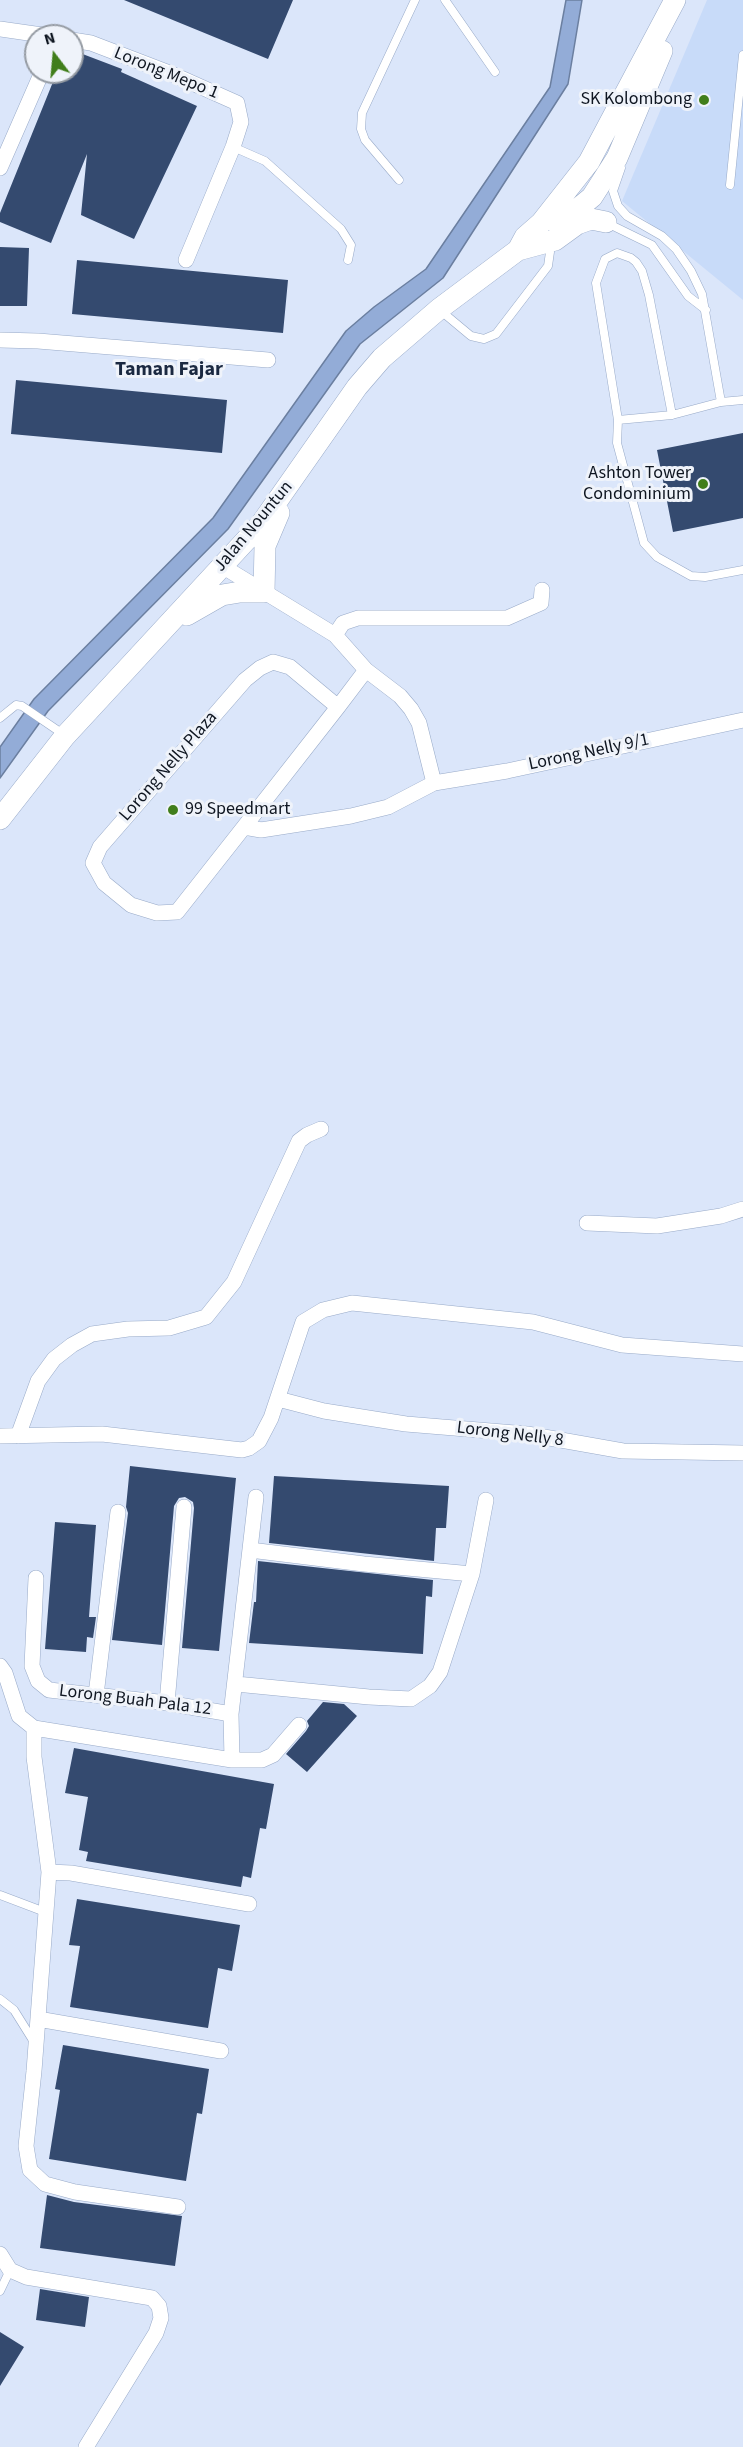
<!DOCTYPE html>
<style>
body{margin:0}
#map{position:relative;width:743px;height:2447px;overflow:hidden;background:#dbe6fa;font-family:"Source Sans 3",sans-serif}
canvas{display:block}
.north{position:absolute;left:24px;top:24px;width:60px;height:60px;box-sizing:border-box;background:#eff3fa;border:2px solid #959ba3;border-radius:50%;rotate:344deg;font-size:16px;font-weight:700;line-height:24px;text-align:center;color:#0f1621}
.north::after{content:'';display:block;margin:auto;width:21px;height:27px;background:#417e1b;clip-path:polygon(50% 0,100% 100%,50% 72%,0 100%)}
</style>
<div id="map">
<canvas width="743" height="2447"></canvas>
<div class="north">N</div>
</div>
<script>
const context = document.querySelector('canvas').getContext('2d');
context.lineJoin = 'round';
function paint(path, color) { context.fillStyle = color; context.fill(path, 'evenodd'); }
const shape = rows => new Path2D(rows.map(r => 'M' + r).join(''));
function strokePath(path, color, width, dash) { context.strokeStyle = color; context.lineWidth = width; context.lineCap = dash ? 'butt' : 'round'; context.setLineDash(dash || []); context.stroke(path); }
function label(font, color, halo, rows, align = 'center') {
  context.font = font + ' "Source Sans 3",sans-serif'; context.lineWidth = 6; context.setLineDash([]); context.textBaseline = 'middle'; context.strokeStyle = halo; context.fillStyle = color; for (const [text, x, y, turn = 0] of rows) {
    context.save(); context.translate(x, y); context.rotate((+turn || 0) * Math.PI / 180); context.textAlign = isNaN(turn) ? turn : align; if (halo) context.strokeText(text, 0, 0); context.fillText(text, 0, 0); context.restore();
  }
}
paint(shape([
 [707,0,743,0,743,300,622,201]
]), '#c8dbf9');
const water = shape([
 [566,0,582,0,568,84,443,278,360,344,228,529,48,711,0,778,0,747,34,699,213,518,346,331,374,307,426,269,550,87,566,0]
]);
paint(water, '#93acd7');
strokePath(water, '#6b7fa0', 1.5);
paint(shape([
 [124,0,293,0,268,59],
 [72,50,122,69,121,72,197,106,134,239,81,215,87,154,51,243,0,222,0,213,57,72,72,72],
 [0,247,29,248,27,306,0,306],
 [77,260,288,280,283,333,72,314],
 [16,380,227,400,222,453,11,434],
 [743,433,743,518,673,532,657,450],
 [130,1466,236,1478,219,1651,182,1648,194,1508,193,1502,185,1497,179,1498,174,1506,162,1645,112,1640,128,1513,126,1507],
 [274,1476,449,1486,446,1528,436,1528,434,1561,269,1543],
 [55,1522,96,1525,89,1617,96,1617,93,1638,87,1637,86,1652,45,1649],
 [258,1561,433,1580,432,1597,426,1596,423,1654,249,1643,254,1602,256,1602],
 [323,1702,344,1704,357,1716,307,1772,286,1754,306,1731,309,1726,307,1721],
 [74,1748,274,1784,266,1829,260,1828,251,1878,243,1876,241,1887,86,1861,88,1852,79,1850,88,1797,65,1793],
 [77,1899,240,1925,232,1971,218,1968,208,2028,70,2007,80,1946,69,1945],
 [63,2045,209,2069,202,2114,197,2113,186,2181,49,2159,60,2090,55,2089],
 [47,2195,74,2202,182,2216,175,2266,40,2248],
 [40,2289,89,2297,85,2327,36,2320],
 [0,2332,24,2347,0,2386]
]), '#344a6f');
const lane = shape([
 [445,0,495,72],
 [233,147,265,161,341,229,351,245,348,260],
 [621,168,613,191,618,206,627,216,662,236,676,249,691,271,702,294,721,402],
 [399,180,365,140,361,129,362,113,415,0],
 [730,185,743,55],
 [607,223,652,245,688,296,706,310],
 [441,311,471,336,484,339,496,334,548,266,550,252,546,243],
 [672,415,649,295,642,271,636,262,631,258,617,253,605,259,596,283,618,420,617,443,644,543,657,557,691,576,705,577,743,570],
 [618,420,672,415,721,402,743,400],
 [0,718,16,705,22,706,63,734],
 [0,1895,45,1912],
 [0,1999,14,2010,34,2042],
 [0,2291,10,2270]
]);
const street = shape([
 [0,29,49,36],
 [72,40,91,43,172,74,237,103,241,122,233,147,186,260],
 [0,168,42,72],
 [0,340,38,341,268,360],
 [222,566,335,635,366,670,400,696,411,709,419,723,434,783],
 [335,635,343,623,358,618,507,618,541,603,542,590],
 [338,707,290,667,273,662,260,668,245,680,100,847,93,863,104,883,131,905,157,913,177,912,244,827,338,707,366,670],
 [244,827,261,830,351,816,388,807,434,783,507,771,743,720],
 [587,1223,657,1226,721,1216,743,1209],
 [278,1399,324,1411,406,1424,527,1434,623,1451,743,1453],
 [0,1436,102,1434,242,1450,249,1448,259,1441,271,1418,303,1322,323,1310,352,1303,533,1322,622,1345,743,1354],
 [18,1436,38,1381,54,1359,72,1345,92,1334,128,1329,169,1328,206,1317,234,1282,299,1141,307,1135,321,1129],
 [250,1550,364,1564,472,1574],
 [36,1578,32,1666,38,1681,49,1690,167,1703,231,1714],
 [0,1666,5,1673,19,1716,34,1728,34,1757,49,1872,34,2071,26,2146,30,2170,45,2184,75,2192,178,2207],
 [236,1684,369,1697,411,1699,430,1686,440,1672,472,1574,486,1500],
 [96,1695,118,1512],
 [167,1703,184,1507],
 [34,1728,232,1760,262,1760,273,1755,299,1725],
 [232,1760,231,1714,256,1497],
 [49,1872,71,1873,249,1904],
 [38,2019,221,2051],
 [0,2254,10,2270,26,2277,152,2298,159,2306,161,2318,156,2333,86,2447]
]);
const secondary = shape([
 [558,225,592,197,617,158,662,51],
 [518,250,525,237,541,223,589,162,675,0],
 [187,615,222,595,240,592,264,592,265,546,279,513],
 [0,819,65,736,261,524,357,387,382,358,439,309,518,250,555,240,577,224,591,219,606,222]
]);
strokePath(lane, '#98aac8', 9);
strokePath(street, '#98aac8', 16);
strokePath(secondary, '#98aac8', 22);
strokePath(lane, '#fff', 8);
strokePath(street, '#fff', 15);
strokePath(secondary, '#fff', 21);
for (const [x, y, r, color] of [
 [704,100,6,"#417e1b"],
 [703,484,6,"#417e1b"],
 [173,810,6,"#417e1b"]
]) { const dot = new Path2D(); dot.arc(x, y, r, 0, 2 * Math.PI); context.fillStyle = color; context.fill(dot); strokePath(dot, '#eff3fa', 2); }
label('18px', '#0f1621', '#eff3fa', [
 ["Lorong Mepo 1",166,74,22],
 ["Jalan Nountun",254,527,-50],
 ["Lorong Nelly 9/1",589,753,-12],
 ["Lorong Nelly Plaza",169,767,-49],
 ["Lorong Nelly 8",510,1435,7],
 ["Lorong Buah Pala 12",135,1701,7]
]);
label('18px', '#0f1621', '#eff3fa', [
 ["SK Kolombong",692,100],
 ["Ashton Tower",691,474],
 ["Condominium",691,495],
 ["99 Speedmart",185,810,"left"]
], 'right');
label('bold 20px', '#1b2941', '#eff3fa', [
 ["Taman Fajar",169,371]
]);
</script>
